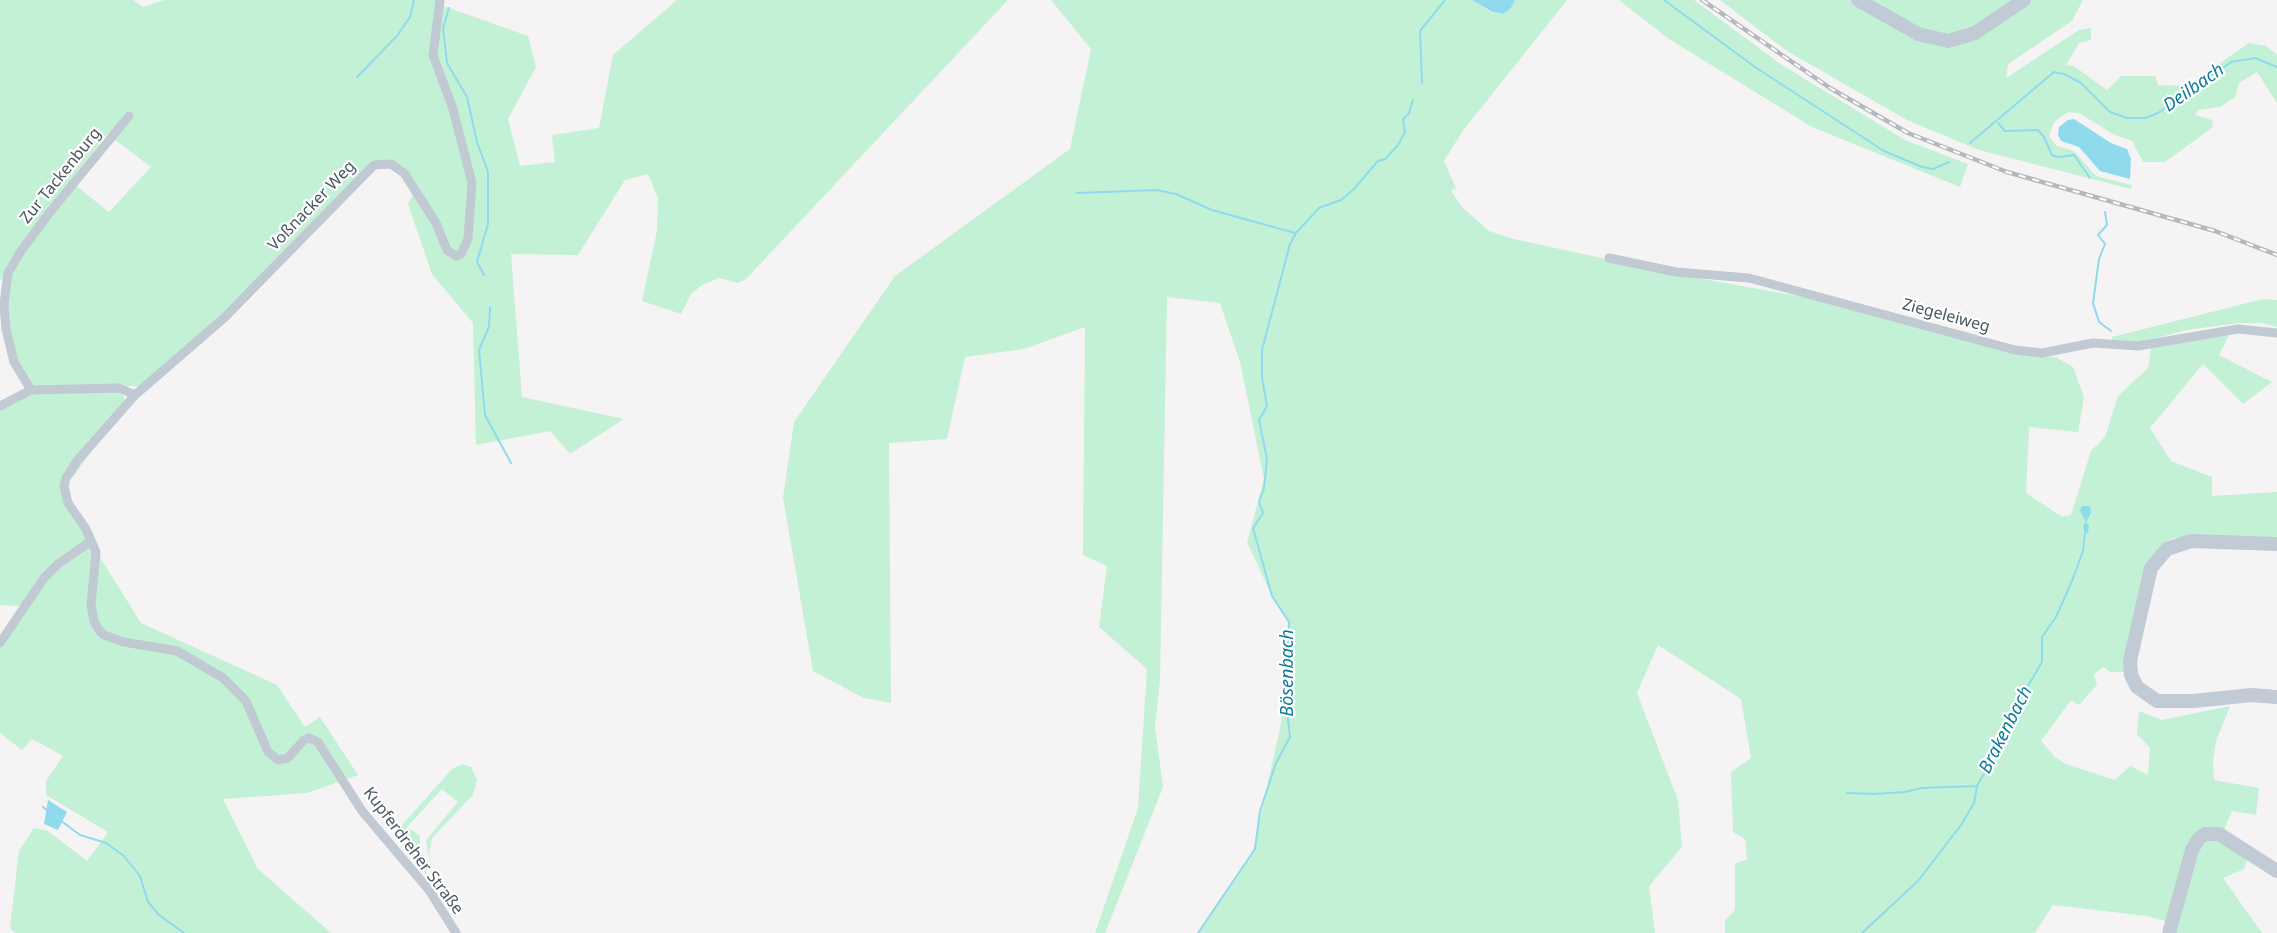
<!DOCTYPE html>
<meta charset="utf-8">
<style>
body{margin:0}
canvas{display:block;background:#f5f3f3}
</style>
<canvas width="2277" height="933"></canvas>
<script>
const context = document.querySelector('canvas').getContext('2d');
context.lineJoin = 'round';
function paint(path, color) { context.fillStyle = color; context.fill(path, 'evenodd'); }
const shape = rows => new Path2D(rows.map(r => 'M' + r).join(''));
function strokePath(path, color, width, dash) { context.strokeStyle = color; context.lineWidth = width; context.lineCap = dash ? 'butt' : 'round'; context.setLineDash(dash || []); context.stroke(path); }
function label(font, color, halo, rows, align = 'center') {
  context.font = font + ' "Noto Sans",sans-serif'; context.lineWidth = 4.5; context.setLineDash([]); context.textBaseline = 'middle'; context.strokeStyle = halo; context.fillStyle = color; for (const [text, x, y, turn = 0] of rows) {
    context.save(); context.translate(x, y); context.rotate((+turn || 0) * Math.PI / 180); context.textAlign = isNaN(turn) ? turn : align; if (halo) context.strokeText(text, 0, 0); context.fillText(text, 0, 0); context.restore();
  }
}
paint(shape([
 [0,0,133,0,143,7,164,0,443,0,438,4,528,36,536,67,508,119,520,166,555,162,552,135,599,128,613,55,677,0,1008,0,746,279,738,283,719,278,702,285,691,294,681,314,642,301,657,231,658,198,648,174,625,180,578,255,511,254,522,397,624,419,570,454,550,431,476,445,473,323,432,274,408,204,417,186,384,161,219,320,140,386,34,387,14,364,3,278,0,280],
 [107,134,151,167,109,212,70,181],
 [1051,0,1472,0,1492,13,1503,14,1511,8,1515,0,1567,0,1462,132,1444,161,1456,188,1451,191,1463,208,1489,231,1514,239,1675,274,1820,300,2032,355,2056,357,2073,367,2084,397,2078,432,2029,427,2026,493,2062,517,2071,515,2091,451,2105,437,2118,396,2148,368,2151,348,2230,333,2219,355,2272,382,2243,404,2203,364,2150,428,2171,461,2212,477,2212,496,2277,492,2277,539,2190,536,2174,538,2163,543,2146,566,2124,672,2111,672,2103,667,2094,674,2097,685,2079,705,2071,700,2041,741,2055,757,2066,764,2115,780,2130,766,2148,775,2150,748,2137,734,2139,711,2162,720,2230,706,2216,741,2213,761,2214,780,2259,788,2256,815,2232,811,2219,842,2248,858,2244,869,2223,878,2262,933,2172,933,2175,924,2147,916,2053,905,2035,933,1725,933,1725,920,1735,910,1735,864,1747,859,1745,839,1733,832,1731,772,1751,758,1741,699,1658,645,1637,693,1678,800,1682,847,1649,886,1655,933,1197,933,1253,851,1286,700,1289,622,1272,596,1247,542,1264,479,1240,362,1220,303,1167,297,1160,680,1155,727,1163,787,1105,933,1095,933,1138,808,1147,669,1099,627,1107,566,1083,555,1085,327,1024,349,965,357,947,439,889,443,891,703,864,698,813,671,783,498,794,422,895,276,1070,149,1091,49],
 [1619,0,1694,0,1782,65,1905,140,1968,164,1960,187,1812,127,1669,39],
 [1720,0,2083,0,2072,21,2008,64,2006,78,2079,30,2091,28,2091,40,2079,43,2066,65,2074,66,2107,90,2121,76,2155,76,2158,85,2187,86,2249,43,2266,46,2277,55,2277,103,2257,72,2239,83,2235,97,2220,107,2198,110,2195,115,2212,120,2213,127,2165,162,2143,162,2132,141,2113,134,2079,113,2068,112,2054,122,2049,137,2057,146,2074,151,2096,176,2132,185,2131,189,1979,150,1907,120,1787,51],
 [2263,299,2277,300,2277,327,2263,323,2239,323,2187,330,2141,342,2112,341,2112,337],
 [122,390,125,402,74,476,64,483,89,540,20,606,0,605,0,407,33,391],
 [91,543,141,623,277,685,305,727,320,717,358,775,307,793,223,799,258,869,331,933,16,933,10,928,19,851,34,828,48,831,87,861,108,832,46,795,46,781,63,756,32,739,22,750,0,733,0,646,45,578],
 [462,764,471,767,477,780,473,795,432,838,429,853,434,883,426,840,458,802,442,789,407,827,420,836,420,850,427,875,393,835,452,769]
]), '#c3f1d5');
paint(shape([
 [1472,0,1515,0,1511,8,1503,14,1492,12],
 [2074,119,2111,143,2127,149,2131,159,2130,179,2100,171,2079,147,2061,141,2058,135,2059,127,2068,120],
 [2082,506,2090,506,2091,513,2086,522,2089,526,2088,532,2085,534,2083,526,2086,522,2080,511],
 [48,800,67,812,58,830,44,824]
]), '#90daee');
strokePath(shape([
 [1664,0,1755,67,1884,151,1922,167,1933,169,1949,162],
 [449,8,443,28,447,63,467,97,477,142,488,172,488,224,477,262,484,275],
 [357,77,397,36,410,17,414,0],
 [1422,83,1420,31,1445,0],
 [1998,123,2005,131,2038,130,2044,137,2052,155,2058,157,2074,155,2090,178],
 [1970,143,2054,72,2064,74,2081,83,2110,112,2127,118,2146,118,2158,113,2231,62,2255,58,2277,67],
 [1077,193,1157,190,1176,194,1212,210,1295,233],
 [2105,212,2107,225,2098,235,2105,244,2099,259,2093,303,2099,322,2111,331],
 [490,307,489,327,479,350,485,415,511,463],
 [1847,793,1873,794,1905,792,1921,788,1977,786],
 [43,807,48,811],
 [60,820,80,835,106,843,124,856,140,876,148,902,159,915,184,933],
 [1198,933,1255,849,1260,811,1276,763,1290,737,1286,700,1289,622,1272,596,1253,528,1263,513,1259,502,1264,488,1267,459,1259,420,1267,406,1262,378,1262,350,1290,244,1296,233,1319,208,1341,200,1354,189,1378,161,1385,159,1398,145,1405,132,1403,119,1409,113,1413,100],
 [1862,933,1918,881,1961,825,1974,803,1977,786,1997,751,2005,725,2042,662,2042,637,2056,617,2072,581,2083,551,2085,532]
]), '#90daee', 2);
strokePath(shape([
 [440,0,433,55,453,109,472,183,468,239,461,254,456,256,447,250,436,223,404,173,391,164,374,165,224,318,135,395,77,461,66,478,64,486,68,503,86,529,96,552,91,605,94,621,99,630,104,635,124,642,177,651,223,678,246,701,268,752,278,760,288,758,304,740,309,738,318,742,362,811,429,890,456,933],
 [1609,258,1676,272,1749,278,2015,350,2042,353,2093,343,2138,346,2238,329,2277,333],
 [31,390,14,362,6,329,4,304,8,273,21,251,50,212,129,116],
 [0,406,31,390,119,388,135,395],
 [0,643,44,578,58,564,91,541]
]), '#c1cad2', 9);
strokePath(shape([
 [1858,0,1918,34,1948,41,1975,33,2024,0],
 [2277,544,2191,541,2167,549,2151,568,2130,661,2131,675,2137,687,2157,701,2194,701,2251,695,2277,697],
 [2169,933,2192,850,2199,838,2205,834,2219,834,2277,871]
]), '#c1cbd6', 14);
const rail = shape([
 [1702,0,1830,88,1908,133,2007,172,2215,231,2277,255]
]);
strokePath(rail, '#b5b8bd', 4.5);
strokePath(rail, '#fff', 2, [7]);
label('16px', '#4a5661', '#fff', [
 ["Zur Tackenburg",61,176,-51],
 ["Voßnacker Weg",312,206,-46],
 ["Ziegeleiweg",1946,316,15],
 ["Kupferdreher Straße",413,851,53]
]);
label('italic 18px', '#0c7c9b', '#fff', [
 ["Deilbach",2194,88,-35],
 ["Bösenbach",1288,673,-90],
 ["Brakenbach",2006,730,-63]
]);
</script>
